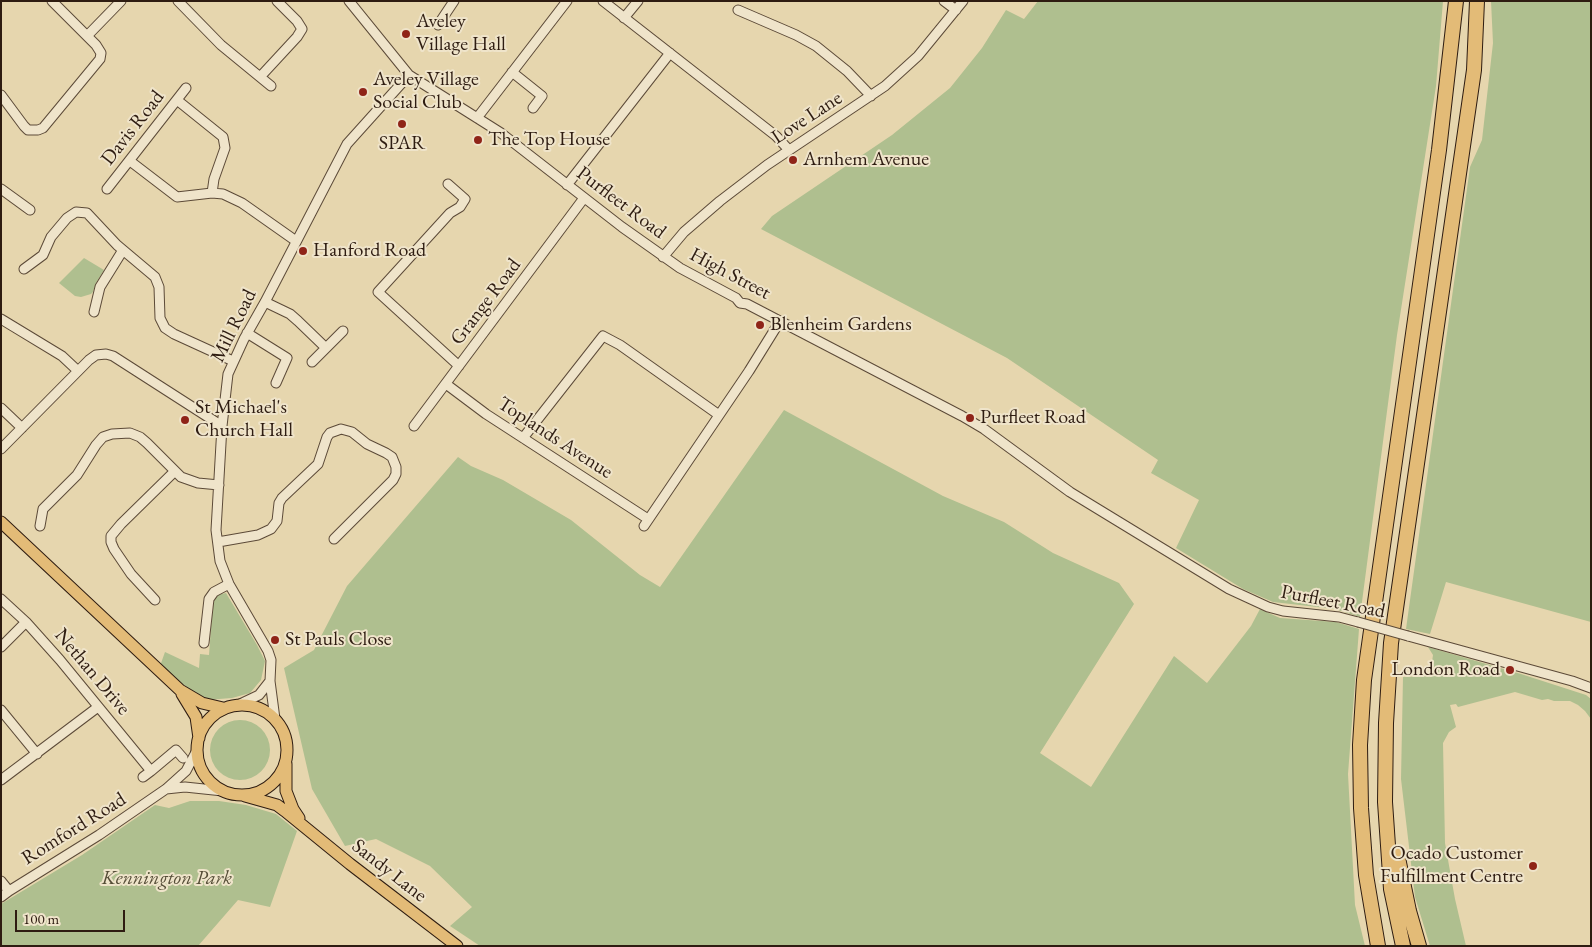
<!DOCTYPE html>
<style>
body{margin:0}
#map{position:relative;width:1592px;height:947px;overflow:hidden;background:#e6d6ae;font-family:"EB Garamond",serif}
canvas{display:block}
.frame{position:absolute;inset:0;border:2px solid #2e1c11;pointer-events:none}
.scale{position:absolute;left:15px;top:910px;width:110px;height:22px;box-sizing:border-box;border:2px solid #2e1c11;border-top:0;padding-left:6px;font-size:15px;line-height:18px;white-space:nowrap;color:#2e1c11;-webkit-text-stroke:4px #efe4ca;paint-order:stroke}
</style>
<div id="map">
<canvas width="1592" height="947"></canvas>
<div class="frame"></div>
<div class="scale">100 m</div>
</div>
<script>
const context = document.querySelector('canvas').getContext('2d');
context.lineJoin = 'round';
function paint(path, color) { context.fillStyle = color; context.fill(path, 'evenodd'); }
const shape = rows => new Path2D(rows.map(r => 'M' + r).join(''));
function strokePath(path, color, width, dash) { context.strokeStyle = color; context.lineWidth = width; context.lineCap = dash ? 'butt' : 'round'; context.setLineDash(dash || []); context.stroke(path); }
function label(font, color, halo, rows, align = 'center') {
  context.font = font + ' "EB Garamond",serif'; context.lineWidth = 4; context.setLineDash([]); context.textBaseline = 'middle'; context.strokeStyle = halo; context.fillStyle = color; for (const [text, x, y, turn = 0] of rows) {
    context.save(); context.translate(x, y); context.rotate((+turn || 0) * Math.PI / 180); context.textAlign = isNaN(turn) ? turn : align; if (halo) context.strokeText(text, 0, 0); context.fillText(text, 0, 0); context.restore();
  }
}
paint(shape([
 [1038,1,1443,1,1436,86,1397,335,1360,617,1335,609,1273,602,1243,589,1176,548,1199,500,1151,473,1158,460,1007,358,761,229,772,216,892,135,950,88,982,48,1006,10,1024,19],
 [1491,1,1591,1,1591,622,1446,582,1430,634,1406,629,1470,167,1482,140,1493,43],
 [84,258,104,270,96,283,93,292,91,294,81,297,75,296,59,283],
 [784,410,943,496,1004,522,1053,553,1119,583,1134,604,1040,753,1091,787,1174,656,1207,683,1251,626,1260,609,1280,618,1336,622,1359,629,1348,774,1355,905,1365,946,480,946,450,926,472,907,430,866,376,839,345,846,312,789,284,668,314,650,347,586,458,457,471,466,503,480,571,520,640,575,660,587],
 [226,593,257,645,265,661,261,680,250,693,232,698,206,700,188,688,160,666,165,652,199,668,200,654,209,655,213,599,217,595],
 [1428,647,1521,674,1586,695,1591,699,1591,719,1585,711,1578,705,1570,701,1554,701,1548,699,1542,700,1515,692,1458,707,1456,704,1450,705,1456,727,1449,732,1443,743,1445,843,1455,899,1466,946,1430,946,1415,897,1401,779,1403,677,1430,676,1433,655],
 '210 750a30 30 0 1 1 60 0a30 30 0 1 1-60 0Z',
 [190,801,219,801,246,805,276,814,297,831,270,907,238,900,198,946,1,946,1,904,82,855,155,805,169,808]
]), '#afbf8f');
const minor = shape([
 [178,1,221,45,271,86],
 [349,1,409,75,501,133,622,227,680,268,736,298,740,303,747,304,962,416,984,429,1070,492,1229,589,1268,607,1283,611,1339,617,1358,622],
 [603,1,776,136,789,150],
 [944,1,956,10],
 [738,10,796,35,816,46,847,71,871,96],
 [624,18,638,1],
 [438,25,454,1],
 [87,36,121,1],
 [512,72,542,96,533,108],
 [260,77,297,37,302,29,297,21,277,1],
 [1,95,24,126,28,130,38,130,43,128,100,59,101,53,96,45,52,1],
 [177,100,223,137,225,148,214,179,212,193],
 [477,118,567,1],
 [130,161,177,197,212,193,223,194,242,203,296,241],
 [448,184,465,199,460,207,450,213,378,292,459,366],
 [567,185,670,53],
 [1,189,30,210],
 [107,189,186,88],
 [663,257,684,232,720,201,767,165,885,86,918,56,963,1],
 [24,269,43,255,51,237,67,218,76,212,87,213,117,245,155,277,159,287,160,318,165,328,174,334,233,361],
 [265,302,290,314,298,321,326,348,343,331],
 [94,312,100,287,123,250],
 [1,319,62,356,78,371],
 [247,333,287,358,276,383],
 [312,362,326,348],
 [446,384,486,414,648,519],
 [1,408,22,428],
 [414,426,584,198],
 [523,438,603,336,620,345,719,415],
 [1,449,89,360,96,355,106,354,113,356,222,426],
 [40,526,43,509,77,475,96,445,103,437,112,434,130,433,140,437,147,443,181,477,198,483,219,485],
 [644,526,749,371,780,321],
 [218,542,258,535,271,529,277,521,279,503,282,498,318,464,327,437,330,433,341,429,352,432,367,444,386,453,392,457,396,467,396,474,393,480,334,539],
 [1,599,26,622,60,660,151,771,143,777],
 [155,600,131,574,114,549,111,542,111,536,121,524,174,472],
 [1408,636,1572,681,1591,688],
 [204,643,209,599,214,592,229,584],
 [1,647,26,622],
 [240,704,259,695,270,681],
 [1,710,37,754],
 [275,719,270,681,271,660,268,651,229,584,220,561,216,530,217,513,222,426,228,374,244,339,265,302,347,144,409,75],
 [151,771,176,750,183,758],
 [1,780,98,707],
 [166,789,185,787,223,791],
 [1,881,9,891],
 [1,897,9,891,99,835,166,789,186,771,196,752]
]);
const major = shape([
 [1,522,180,690,202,703,223,708],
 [182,694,196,717,199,738],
 '197 750a45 45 0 1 1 90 0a45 45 0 1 1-90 0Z',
 [286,764,286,791,293,809,299,818],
 [245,796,277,805,285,811,350,864,457,946]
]);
const highway = shape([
 [1397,853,1409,911,1419,946],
 [1378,946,1366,875,1361,808,1360,745,1364,680,1439,150,1456,1],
 [1403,946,1391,889,1385,802,1386,723,1391,643,1474,70,1477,1]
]);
strokePath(minor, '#5c4a38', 11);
strokePath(major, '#2e1c11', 13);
strokePath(highway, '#2e1c11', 16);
strokePath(minor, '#efe4ca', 9);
strokePath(major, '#e3bb77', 11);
strokePath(highway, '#e3bb77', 14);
const minorBridge = shape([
 [1358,622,1408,636]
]);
strokePath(minorBridge, '#5c4a38', 11, []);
strokePath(minorBridge, '#efe4ca', 9);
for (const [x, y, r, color] of [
 [406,34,5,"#8f2418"],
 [363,92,5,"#8f2418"],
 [402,124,5,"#8f2418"],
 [478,140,5,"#8f2418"],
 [793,160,5,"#8f2418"],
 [303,251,5,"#8f2418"],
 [760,325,5,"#8f2418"],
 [970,418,5,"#8f2418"],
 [185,420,5,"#8f2418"],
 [275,640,5,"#8f2418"],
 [1510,670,5,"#8f2418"],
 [1533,866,5,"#8f2418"]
]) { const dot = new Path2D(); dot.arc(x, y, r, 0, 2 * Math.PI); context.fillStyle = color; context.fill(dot); strokePath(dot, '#efe4ca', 2); }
label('20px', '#2e1c11', '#efe4ca', [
 ["Aveley",416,22],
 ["Village Hall",416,45],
 ["Aveley Village",373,80],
 ["Social Club",373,103],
 ["The Top House",488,140],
 ["SPAR",402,144,"center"],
 ["Arnhem Avenue",803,160],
 ["Hanford Road",313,251],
 ["Blenheim Gardens",770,325],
 ["St Michael's",195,408],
 ["Church Hall",195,431],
 ["Purfleet Road",980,418],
 ["St Pauls Close",285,640],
 ["London Road",1500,670,"right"],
 ["Ocado Customer",1523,854,"right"],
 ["Fulfillment Centre",1523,877,"right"]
], 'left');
label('20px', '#2e1c11', '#efe4ca', [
 ["Love Lane",807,118,-33],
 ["Davis Road",133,128,-52],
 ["Purfleet Road",621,203,37],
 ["High Street",730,274,28],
 ["Grange Road",486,302,-53],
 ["Mill Road",234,326,-64],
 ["Toplands Avenue",555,438,33],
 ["Purfleet Road",1333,602,11],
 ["Nethan Drive",92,672,50],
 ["Romford Road",74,829,-32],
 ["Sandy Lane",389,871,38]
]);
label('italic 20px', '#554d37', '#efe4ca', [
 ["Kennington Park",167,879]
]);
</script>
